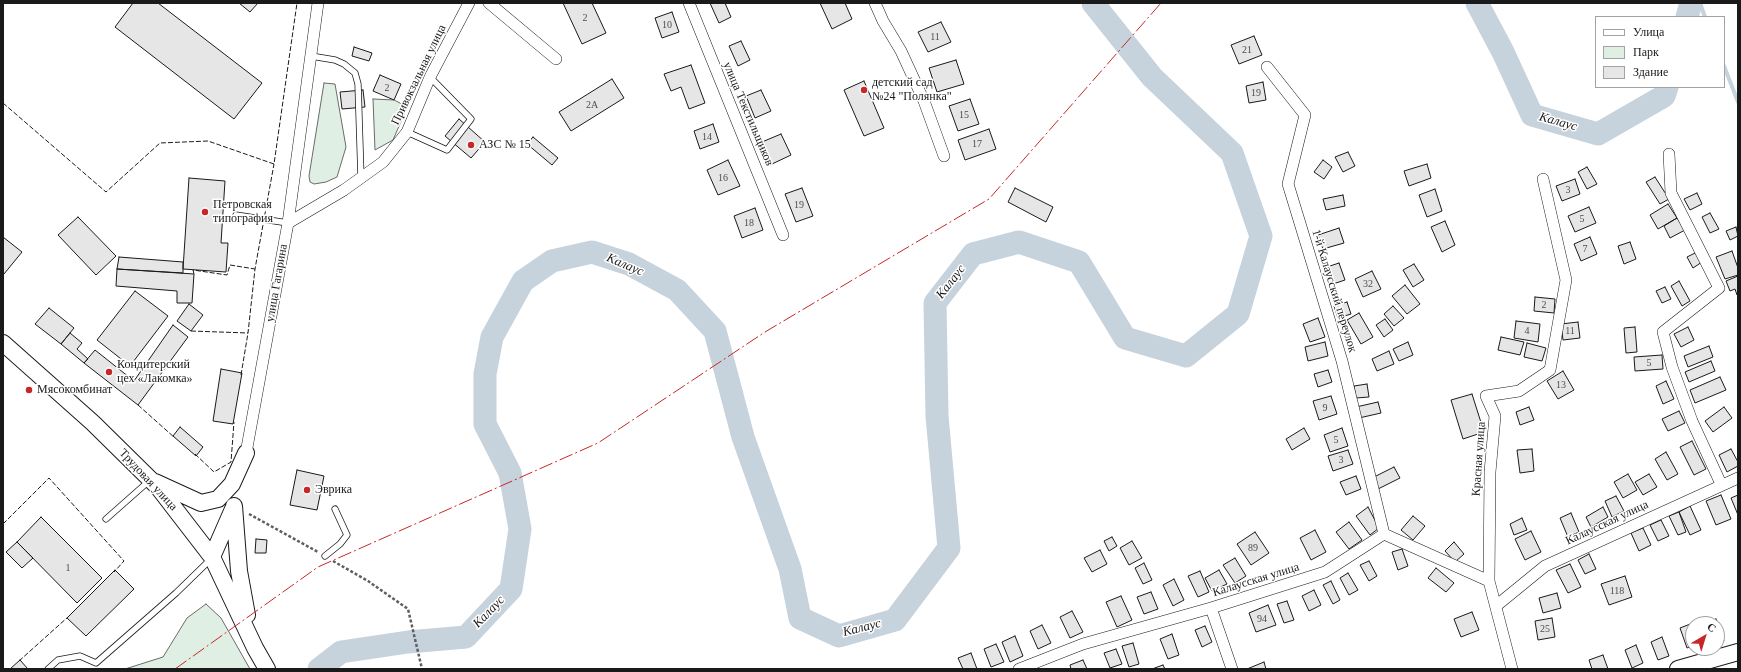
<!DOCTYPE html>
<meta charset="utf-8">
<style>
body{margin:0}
#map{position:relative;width:1741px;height:672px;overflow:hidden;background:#fff;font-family:"Times New Roman",serif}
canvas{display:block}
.frame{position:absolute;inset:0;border:4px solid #1a1a1a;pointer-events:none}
.legend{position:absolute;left:1595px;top:16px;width:130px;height:72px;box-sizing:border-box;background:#fff;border:1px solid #a3a3a3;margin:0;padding:5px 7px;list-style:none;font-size:12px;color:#1a1a1a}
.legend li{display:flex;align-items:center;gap:8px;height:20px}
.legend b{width:20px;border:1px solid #a3a3a3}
.north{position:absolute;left:1685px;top:616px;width:40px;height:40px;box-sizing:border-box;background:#fff;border:1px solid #a3a3a3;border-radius:50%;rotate:38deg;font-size:11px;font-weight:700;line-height:16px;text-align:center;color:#1a1a1a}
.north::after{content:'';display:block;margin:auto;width:14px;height:18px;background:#c62828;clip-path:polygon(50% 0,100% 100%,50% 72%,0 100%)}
</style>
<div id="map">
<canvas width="1741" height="672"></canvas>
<div class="frame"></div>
<ul class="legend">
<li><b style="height:5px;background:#fff"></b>Улица</li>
<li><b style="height:11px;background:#e0efe3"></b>Парк</li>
<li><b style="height:11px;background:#e6e6e6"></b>Здание</li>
</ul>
<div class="north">С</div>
</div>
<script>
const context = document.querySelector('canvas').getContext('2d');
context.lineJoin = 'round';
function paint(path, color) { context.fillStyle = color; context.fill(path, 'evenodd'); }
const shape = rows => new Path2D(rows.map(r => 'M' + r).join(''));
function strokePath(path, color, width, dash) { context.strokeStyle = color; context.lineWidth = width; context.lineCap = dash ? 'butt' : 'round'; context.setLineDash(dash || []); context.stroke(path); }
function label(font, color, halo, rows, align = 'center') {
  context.font = font + ' "Times New Roman",serif'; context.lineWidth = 3; context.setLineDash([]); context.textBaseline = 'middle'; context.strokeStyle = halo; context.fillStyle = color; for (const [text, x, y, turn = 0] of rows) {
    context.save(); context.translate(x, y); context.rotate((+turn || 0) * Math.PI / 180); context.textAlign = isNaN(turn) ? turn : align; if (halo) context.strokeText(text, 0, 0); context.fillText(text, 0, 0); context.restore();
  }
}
const green = shape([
 [324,83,335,84,346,147,337,177,326,182,314,184,310,182,309,176,324,83],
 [373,99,394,100,400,103,406,110,393,140,375,150,373,99],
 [206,604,221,618,250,669,125,669,163,657,187,618,206,604]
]);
paint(green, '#e0efe3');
strokePath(green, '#6a6a6a', 1);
strokePath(shape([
 [1700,3,1705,17],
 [1724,66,1738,102]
]), '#c6d2dc', 4);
strokePath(shape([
 [1477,3,1503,52,1532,115,1598,134,1664,96,1667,87],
 [1687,17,1691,3],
 [319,669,341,652,408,642,466,637,511,589,520,529,510,473,485,424,485,374,492,337,523,281,552,261,592,252,629,264,677,290,715,331,743,437,790,569,800,618,839,636,895,620,949,548,937,416,935,303,973,254,1019,242,1079,262,1125,338,1186,356,1238,314,1261,236,1232,153,1152,77,1093,3]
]), '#c6d2dc', 23);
const building = shape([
 [133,3,158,3,262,83,234,119,115,27,133,3],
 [239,3,258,3,250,12,239,3],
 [563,3,592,3,606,33,582,44,563,3],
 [710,3,725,3,731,17,719,23,710,3],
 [820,3,845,3,852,19,832,29,820,3],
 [672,12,679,32,662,38,655,18,672,12],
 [941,22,951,42,928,52,918,32,941,22],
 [1254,36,1262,55,1239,64,1231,45,1254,36],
 [741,41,750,60,738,66,729,46,741,41],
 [354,47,372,53,369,61,352,56,354,47],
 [956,60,964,84,937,92,929,68,956,60],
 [691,65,705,103,689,109,681,87,671,91,664,74,691,65],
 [380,75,401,84,394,100,373,91,380,75],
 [612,79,624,98,571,131,559,112,612,79],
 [864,81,884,128,864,136,844,90,864,81],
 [1263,82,1266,100,1249,103,1246,86,1263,82],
 [363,90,365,107,342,109,340,92,363,90],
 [761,90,771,111,755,118,746,96,761,90],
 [970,99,979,124,958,131,949,106,970,99],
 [459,119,485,142,471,158,445,136,459,119],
 [713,124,719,142,700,149,694,131,713,124],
 [989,129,996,149,965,160,958,140,989,129],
 [781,134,791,155,772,164,762,142,781,134],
 [533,137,558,158,552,165,527,144,533,137],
 [1348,152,1355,166,1343,172,1335,157,1348,152],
 [728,160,740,186,718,195,707,170,728,160],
 [1323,160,1332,167,1324,179,1314,172,1323,160],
 [1427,164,1431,178,1409,186,1404,171,1427,164],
 [1587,167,1597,184,1587,189,1578,172,1587,167],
 [1655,177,1669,199,1660,204,1646,182,1655,177],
 [189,178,225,181,221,243,228,243,226,272,183,269,189,178],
 [1575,179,1580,194,1562,201,1556,186,1575,179],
 [802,188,813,216,796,222,785,194,802,188],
 [1015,188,1053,207,1046,222,1008,202,1015,188],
 [1435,189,1442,211,1427,217,1419,195,1435,189],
 [1697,193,1702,204,1690,210,1684,199,1697,193],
 [1343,195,1345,206,1326,210,1323,199,1343,195],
 [1668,204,1677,218,1658,229,1650,215,1668,204],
 [1589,207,1596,223,1575,232,1568,216,1589,207],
 [755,208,763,230,742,238,734,216,755,208],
 [1710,213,1719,229,1710,233,1702,217,1710,213],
 [78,217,116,256,96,275,58,235,78,217],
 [1677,218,1685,230,1670,238,1664,226,1677,218],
 [1445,221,1455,245,1442,252,1431,227,1445,221],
 [1736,227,1738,236,1730,240,1726,231,1736,227],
 [1339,228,1344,243,1323,249,1318,235,1339,228],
 [3,237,22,252,4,274,3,273,3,237],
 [1590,237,1597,254,1581,261,1574,244,1590,237],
 [1630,242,1636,259,1624,264,1618,246,1630,242],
 [1732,251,1738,268,1738,275,1725,279,1716,257,1732,251],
 [1697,252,1702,262,1693,268,1687,257,1697,252],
 [119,257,183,262,183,273,117,269,119,257],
 [1339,263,1345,280,1330,285,1324,268,1339,263],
 [1414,264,1424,280,1413,287,1403,270,1414,264],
 [117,269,194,274,192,303,177,303,177,291,116,286,117,269],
 [1372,271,1381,289,1363,297,1355,279,1372,271],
 [1738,276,1738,295,1737,295,1735,289,1730,291,1726,281,1738,276],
 [1679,281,1690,301,1682,306,1671,286,1679,281],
 [1405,285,1420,304,1407,314,1392,296,1405,285],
 [1665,287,1671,299,1662,303,1656,291,1665,287],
 [135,291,168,316,130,366,97,340,135,291],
 [1535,297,1555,299,1554,313,1534,311,1535,297],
 [1347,302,1351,314,1338,318,1334,306,1347,302],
 [189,304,203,315,191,331,177,321,189,304],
 [1393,306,1404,318,1394,326,1384,314,1393,306],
 [49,308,74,328,61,344,35,324,49,308],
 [1359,313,1373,337,1361,344,1347,320,1359,313],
 [1318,318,1325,337,1310,342,1303,324,1318,318],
 [1385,319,1393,330,1384,337,1376,325,1385,319],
 [1516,321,1540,324,1538,342,1514,338,1516,321],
 [1578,322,1580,338,1563,340,1561,324,1578,322],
 [173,325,188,337,138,405,84,363,95,350,134,381,173,325],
 [1635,327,1637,352,1626,353,1624,328,1635,327],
 [1688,327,1694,340,1681,347,1674,334,1688,327],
 [70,333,82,343,77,349,88,359,84,363,61,344,70,333],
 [1501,337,1524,342,1520,355,1498,350,1501,337],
 [1325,342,1328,356,1308,361,1305,347,1325,342],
 [1408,342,1413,355,1399,361,1393,349,1408,342],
 [1527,343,1546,348,1542,361,1524,357,1527,343],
 [1709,346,1713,357,1688,367,1684,356,1709,346],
 [1389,351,1394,364,1377,371,1372,359,1389,351],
 [1662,355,1663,369,1635,371,1634,357,1662,355],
 [1711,361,1715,371,1689,382,1685,372,1711,361],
 [221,369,242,373,233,424,213,421,221,369],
 [1328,370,1332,382,1318,387,1314,374,1328,370],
 [1563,371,1574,390,1558,399,1547,381,1563,371],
 [1720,377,1726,390,1695,403,1690,390,1720,377],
 [1666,381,1674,399,1663,404,1656,386,1666,381],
 [1367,384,1369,397,1356,398,1354,386,1367,384],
 [1472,394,1484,432,1463,439,1451,400,1472,394],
 [1331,396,1337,414,1319,420,1313,401,1331,396],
 [1378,402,1381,413,1359,418,1356,407,1378,402],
 [1529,407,1534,420,1520,425,1516,412,1529,407],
 [1724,407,1732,418,1713,432,1705,421,1724,407],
 [1679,411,1685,423,1668,431,1662,419,1679,411],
 [180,427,203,447,196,456,173,436,180,427],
 [1304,428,1310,439,1292,450,1286,439,1304,428],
 [1342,428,1348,446,1330,452,1324,435,1342,428],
 [1692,441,1706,469,1694,475,1680,447,1692,441],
 [1532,449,1534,471,1520,473,1517,450,1532,449],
 [1731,449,1738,462,1738,466,1727,472,1719,455,1731,449],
 [1348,450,1353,464,1333,471,1328,456,1348,450],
 [1666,452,1678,474,1667,480,1655,459,1666,452],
 [1394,467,1400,478,1378,489,1372,478,1394,467],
 [297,470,324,476,317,510,290,505,297,470],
 [1628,474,1637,490,1623,498,1614,482,1628,474],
 [1649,474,1657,487,1643,495,1635,482,1649,474],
 [1356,476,1361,489,1346,495,1340,482,1356,476],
 [1721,495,1731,519,1716,525,1706,501,1721,495],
 [1738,495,1738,515,1731,498,1738,495],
 [1616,496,1624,511,1612,517,1605,501,1616,496],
 [1690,506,1701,530,1690,535,1679,512,1690,506],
 [1368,507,1379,528,1370,535,1356,516,1368,507],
 [1603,507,1608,517,1591,527,1586,517,1603,507],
 [1679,512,1686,532,1678,535,1669,516,1679,512],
 [1571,513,1579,532,1568,537,1560,518,1571,513],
 [1413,516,1425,526,1413,540,1401,530,1413,516],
 [41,517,102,578,77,603,17,542,41,517],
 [1522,518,1527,530,1514,535,1510,524,1522,518],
 [1661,520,1669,536,1658,541,1650,525,1661,520],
 [1349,522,1362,540,1349,549,1336,532,1349,522],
 [1643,528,1651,545,1639,551,1631,533,1643,528],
 [1315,530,1326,552,1311,560,1300,538,1315,530],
 [1531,531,1541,552,1525,560,1515,539,1531,531],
 [1255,532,1269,553,1251,565,1237,544,1255,532],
 [1112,537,1117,546,1109,551,1104,541,1112,537],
 [256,539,267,540,266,553,255,553,256,539],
 [1132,541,1142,558,1129,565,1120,548,1132,541],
 [17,542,33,558,22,568,6,552,17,542],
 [1454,542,1464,554,1455,562,1445,551,1454,542],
 [1402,549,1408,566,1398,570,1392,552,1402,549],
 [1100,550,1107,564,1092,572,1084,558,1100,550],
 [1589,554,1596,569,1585,574,1578,560,1589,554],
 [1235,558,1246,576,1235,583,1223,565,1235,558],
 [1369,561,1377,576,1369,581,1360,565,1369,561],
 [1144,563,1152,580,1143,584,1135,568,1144,563],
 [1570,564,1581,587,1568,593,1556,570,1570,564],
 [1436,568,1454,583,1446,592,1428,578,1436,568],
 [115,570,134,589,86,636,67,618,115,570],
 [1219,570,1227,584,1212,591,1205,578,1219,570],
 [1200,571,1209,592,1198,597,1188,576,1200,571],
 [1348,573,1358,590,1349,595,1340,578,1348,573],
 [1625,576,1632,597,1609,605,1601,584,1625,576],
 [1174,579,1184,600,1173,606,1163,585,1174,579],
 [1331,581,1340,600,1333,604,1323,585,1331,581],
 [1314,590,1321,605,1309,611,1302,596,1314,590],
 [1151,592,1158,609,1144,614,1137,597,1151,592],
 [1557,593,1561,608,1543,613,1539,598,1557,593],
 [1121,596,1132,620,1117,627,1106,602,1121,596],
 [1287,601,1294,620,1284,623,1277,604,1287,601],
 [1268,605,1276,625,1256,632,1249,613,1268,605],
 [1072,611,1083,632,1070,638,1060,617,1072,611],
 [1472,612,1479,630,1461,637,1454,619,1472,612],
 [1552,618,1555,637,1538,640,1535,621,1552,618],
 [1716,619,1724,641,1717,644,1717,624,1702,624,1716,619],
 [1693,623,1693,646,1687,648,1680,628,1693,623],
 [1042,625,1051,643,1038,649,1030,631,1042,625],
 [1205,626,1212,642,1202,647,1195,630,1205,626],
 [1172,634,1179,655,1168,659,1160,639,1172,634],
 [1015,636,1023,656,1010,662,1002,642,1015,636],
 [1662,637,1669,656,1658,660,1651,642,1662,637],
 [1133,643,1139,664,1129,667,1122,646,1133,643],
 [996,644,1004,662,991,667,984,649,996,644],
 [1636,645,1643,663,1632,668,1625,650,1636,645],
 [1116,649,1122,664,1110,668,1104,653,1116,649],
 [971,653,977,669,963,669,958,658,971,653],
 [1603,655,1608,669,1592,669,1589,660,1603,655],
 [20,660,28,669,10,669,20,660],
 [1083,660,1087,669,1071,669,1070,665,1083,660],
 [1264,662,1266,669,1247,669,1264,662],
 [1163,665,1165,669,1152,669,1163,665]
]);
paint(building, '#e6e6e6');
strokePath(building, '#1a1a1a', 1);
const service = shape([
 [311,56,335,60,344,64,355,73,358,84,361,177],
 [407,132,447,150,471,119,430,77],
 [236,215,288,223],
 [106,519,149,481],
 [325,556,340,544,347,535,335,509],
 [48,669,58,660,80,656,96,663,176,593,211,559]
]);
const minor = shape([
 [489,3,556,59],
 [689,3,783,235],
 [875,3,883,21,901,51,924,101,944,156],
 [1267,67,1305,115,1288,184,1342,361,1384,534],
 [1669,154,1671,193,1719,288,1663,332,1672,367,1692,421,1721,484],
 [288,223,344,190,383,162,407,132,430,77,469,3],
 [246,453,288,223,318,3],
 [1496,606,1545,566,1738,478],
 [1211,608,1232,669],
 [1019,669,1083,644,1211,608,1325,572,1384,534,1489,581],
 [1512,669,1489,581,1490,472,1495,416,1486,396,1519,391,1550,370,1566,280,1543,179]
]);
const secondary = shape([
 [3,343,93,423,158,487,212,557,255,648,267,669],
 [155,482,201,503,218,499,232,484,246,453],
 [234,506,239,571,247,615],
 [212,557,233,509],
 [1678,669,1738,652]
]);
strokePath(service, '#1a1a1a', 7);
strokePath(minor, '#1a1a1a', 12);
strokePath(secondary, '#1a1a1a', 18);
strokePath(shape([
 [249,514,318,552],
 [333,561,368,581,408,609,422,669]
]), '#5f5f5f', 2.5, [3, 2]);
strokePath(service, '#fff', 5.5);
strokePath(minor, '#fff', 11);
strokePath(secondary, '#fff', 16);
strokePath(shape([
 [3,103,106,192,160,143,208,141,274,164,297,3],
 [194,274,193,270,227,275,230,265,255,269],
 [191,331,248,333,255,269,274,164],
 [241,375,248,333],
 [138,405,175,438],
 [195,454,214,472,231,462,234,422],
 [3,524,49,478,124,561,114,572],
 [19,661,68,617]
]), '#1a1a1a', 1, [5, 2]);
strokePath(shape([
 [175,669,318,567,598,443,765,332,989,199,1161,3]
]), '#c62828', 1, [14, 3, 2, 3]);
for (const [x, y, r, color] of [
 [864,90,4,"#c62828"],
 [471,145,4,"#c62828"],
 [205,212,4,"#c62828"],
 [109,372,4,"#c62828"],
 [29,390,4,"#c62828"],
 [307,490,4,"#c62828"]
]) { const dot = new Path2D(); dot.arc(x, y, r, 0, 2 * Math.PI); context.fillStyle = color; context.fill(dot); strokePath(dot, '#fff', 1.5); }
label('10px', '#4d4d4d', null, [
 ["2",585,18],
 ["10",667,25],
 ["11",935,37],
 ["21",1247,50],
 ["2",387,88],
 ["19",1256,93],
 ["2А",592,105],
 ["15",964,115],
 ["14",707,137],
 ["17",977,144],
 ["16",723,178],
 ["3",1568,190],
 ["19",799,205],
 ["5",1582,219],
 ["18",749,223],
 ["7",1585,249],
 ["32",1368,284],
 ["2",1544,305],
 ["4",1527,331],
 ["11",1570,331],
 ["5",1649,363],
 ["13",1561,385],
 ["9",1325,408],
 ["5",1336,440],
 ["3",1341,460],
 ["89",1253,548],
 ["1",68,568],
 ["118",1617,591],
 ["94",1262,619],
 ["25",1545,629]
]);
label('12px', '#1a1a1a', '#fff', [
 ["Привокзальная улица",419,75,-64],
 ["улица Текстильщиков",748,114,67],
 ["улица Гагарина",277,283,-80],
 ["1-й Калаусский переулок",1334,291,73],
 ["Красная улица",1479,459,-86],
 ["Трудовая улица",148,480,47],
 ["Калаусская улица",1607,523,-25],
 ["Калаусская улица",1256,580,-17]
]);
label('12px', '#1a1a1a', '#fff', [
 ["детский сад",872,83],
 ["№24 \"Полянка\"",872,97],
 ["АЗС № 15",479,145],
 ["Петровская",213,205],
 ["типография",213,219],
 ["Кондитерский",117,365],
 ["цех «Лакомка»",117,379],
 ["Мясокомбинат",37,390],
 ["Эврика",315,490]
], 'left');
label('italic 13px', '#1a1a1a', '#fff', [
 ["Калаус",1558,122,16],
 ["Калаус",625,265,23],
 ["Калаус",951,282,-52],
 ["Калаус",489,612,-46],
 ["Калаус",862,628,-14]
]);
</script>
